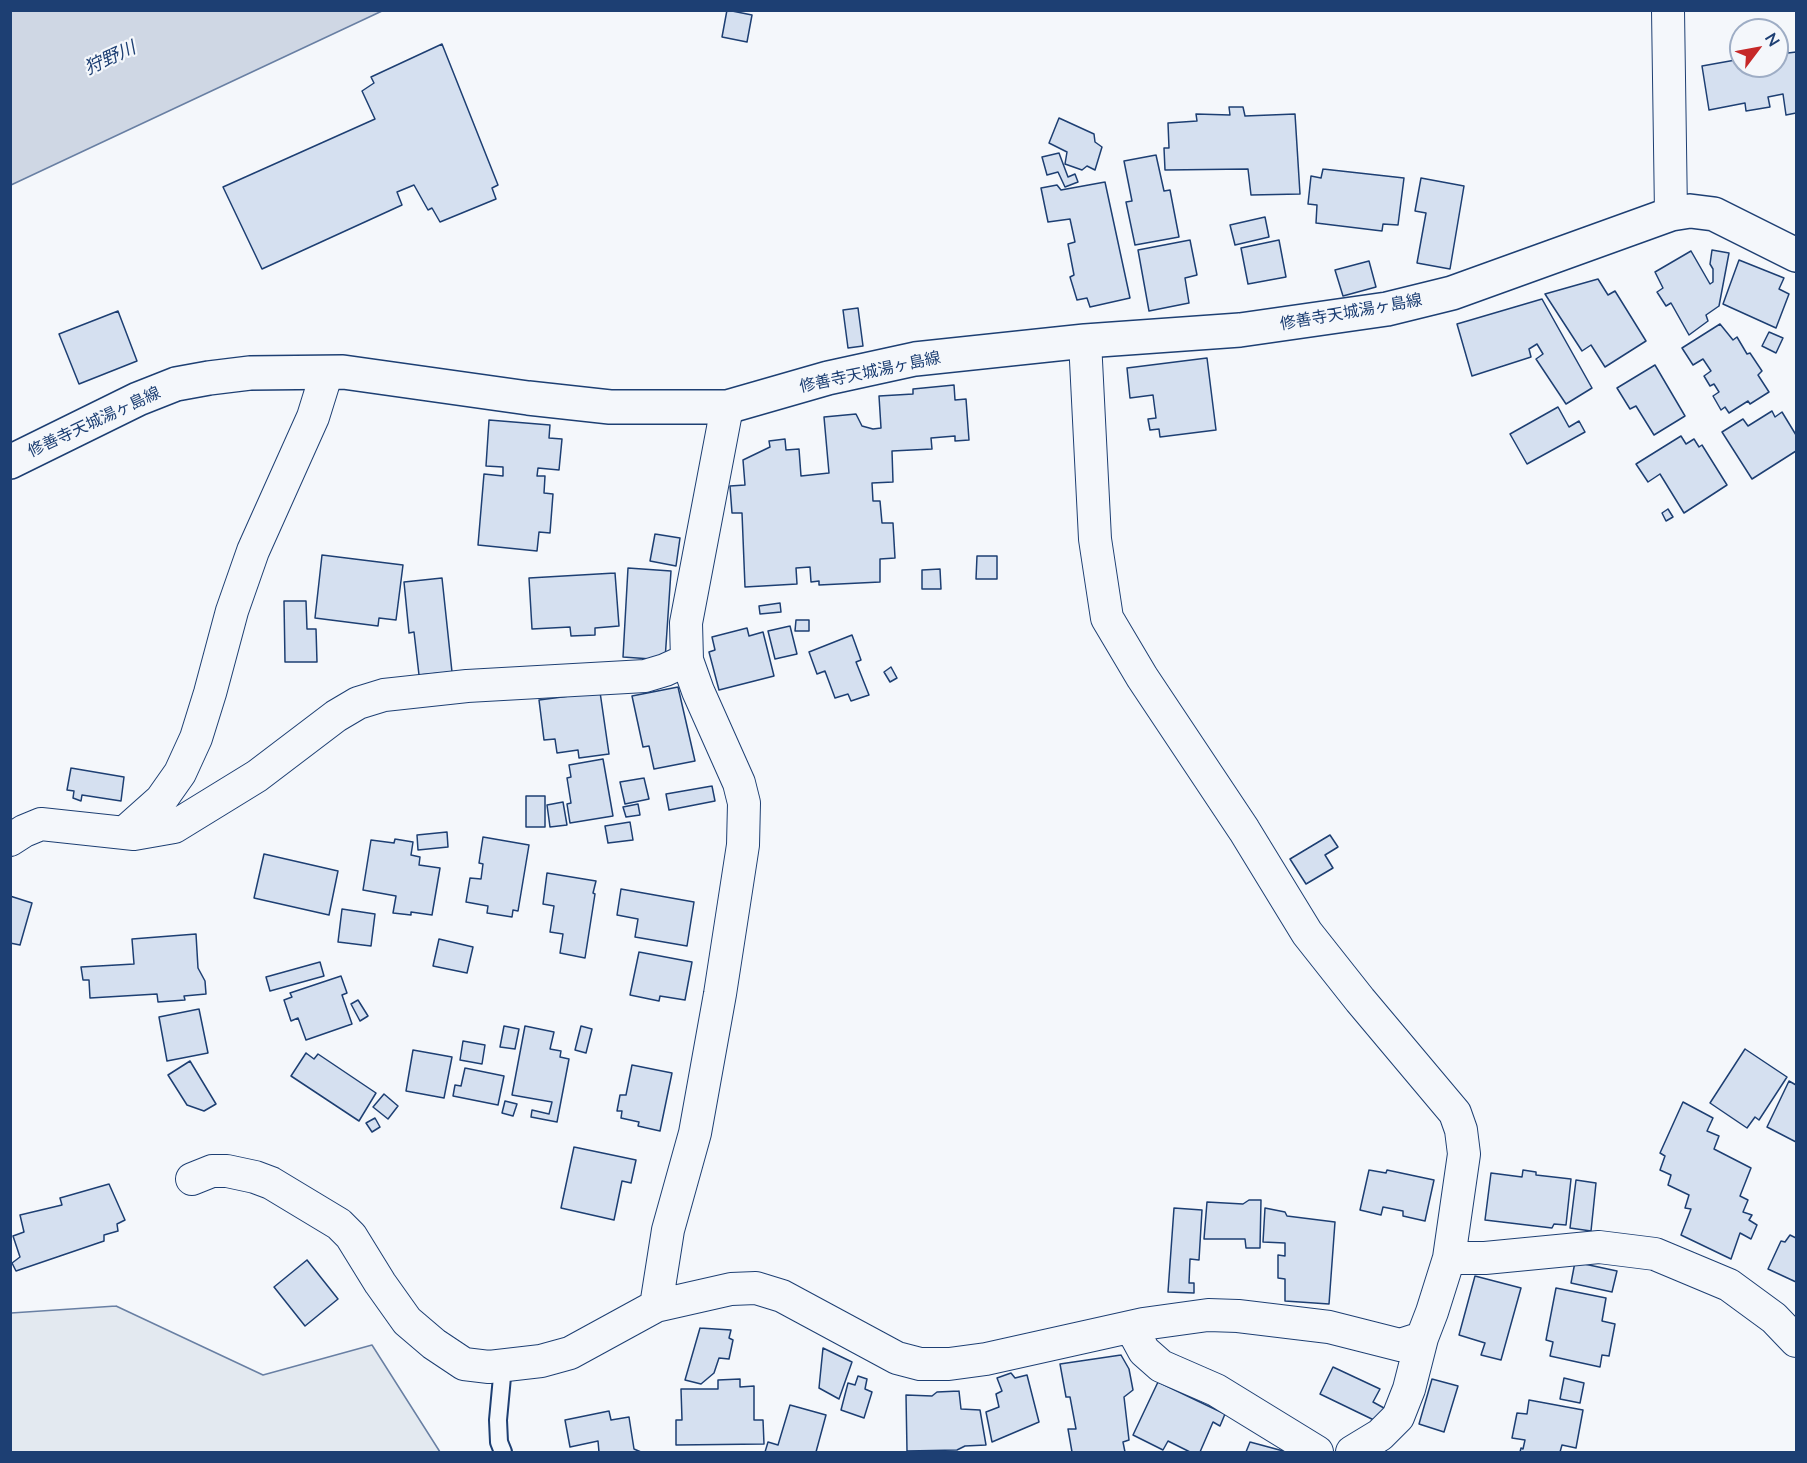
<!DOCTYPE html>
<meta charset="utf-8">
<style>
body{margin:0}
#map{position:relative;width:1807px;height:1463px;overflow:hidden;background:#f4f7fb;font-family:Lato,sans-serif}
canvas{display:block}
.frame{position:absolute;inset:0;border:12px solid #1d3f73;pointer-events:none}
.north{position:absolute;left:1729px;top:18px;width:60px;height:60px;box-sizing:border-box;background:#f4f7fb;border:2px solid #9eadc5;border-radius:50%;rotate:58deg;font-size:16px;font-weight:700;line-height:24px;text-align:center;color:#1d3f73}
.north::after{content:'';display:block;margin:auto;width:21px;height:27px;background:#c62828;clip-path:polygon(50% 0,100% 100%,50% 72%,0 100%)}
</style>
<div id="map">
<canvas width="1807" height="1463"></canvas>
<div class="frame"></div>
<div class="north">N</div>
</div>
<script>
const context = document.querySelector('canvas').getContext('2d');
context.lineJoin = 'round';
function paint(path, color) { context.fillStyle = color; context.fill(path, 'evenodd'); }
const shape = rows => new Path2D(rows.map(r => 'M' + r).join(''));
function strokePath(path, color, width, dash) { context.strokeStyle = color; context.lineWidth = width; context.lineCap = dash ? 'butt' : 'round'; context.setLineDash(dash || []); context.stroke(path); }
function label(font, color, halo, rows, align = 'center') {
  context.font = font + ' Lato,"Noto Sans JP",sans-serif'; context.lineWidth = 4.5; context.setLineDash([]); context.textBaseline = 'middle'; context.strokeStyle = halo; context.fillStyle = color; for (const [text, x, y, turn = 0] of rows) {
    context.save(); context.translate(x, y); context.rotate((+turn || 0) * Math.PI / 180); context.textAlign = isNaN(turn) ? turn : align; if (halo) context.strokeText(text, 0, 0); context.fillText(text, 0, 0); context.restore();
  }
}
const green = shape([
 [116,1306,263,1375,372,1345,440,1452,11,1452,11,1313,116,1306]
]);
paint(green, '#e3e9f0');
strokePath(green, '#687fa3', 1.5);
const water = shape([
 [11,10,382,10,382,11,11,185,11,10]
]);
paint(water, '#cfd7e4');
strokePath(water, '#687fa3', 1.5);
const building = shape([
 [727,10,752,15,747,42,722,37,727,10],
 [1787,42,1788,53,1796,52,1796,113,1786,115,1783,94,1768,97,1770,107,1746,111,1745,103,1709,110,1702,66,1741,59,1741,66,1777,66,1777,44,1787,42],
 [442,44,498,185,492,188,496,199,440,222,432,208,428,210,414,185,397,192,402,205,262,269,223,187,375,119,362,91,374,83,371,77,442,44],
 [1229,107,1243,107,1245,116,1295,114,1300,194,1251,195,1248,169,1165,170,1164,148,1169,148,1168,123,1197,121,1196,114,1230,115,1229,107],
 [1059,118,1094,134,1095,142,1102,147,1095,170,1087,166,1082,170,1065,164,1067,152,1049,143,1059,118],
 [1059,153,1068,177,1075,174,1078,182,1065,187,1058,172,1047,175,1042,157,1059,153],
 [1156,155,1164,191,1170,190,1179,237,1135,245,1126,202,1132,201,1124,161,1156,155],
 [1323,169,1404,178,1398,225,1383,224,1382,231,1316,223,1317,205,1308,204,1311,176,1321,178,1323,169],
 [1421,178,1464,186,1450,269,1417,263,1426,213,1415,211,1421,178],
 [1105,182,1130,298,1090,307,1087,298,1077,300,1070,277,1074,275,1068,244,1075,242,1070,219,1048,222,1041,188,1057,185,1061,190,1105,182],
 [1265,217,1269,237,1235,245,1230,225,1265,217],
 [1190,240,1197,275,1185,278,1189,303,1149,311,1138,250,1190,240],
 [1279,240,1286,277,1248,284,1241,248,1279,240],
 [1712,250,1729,253,1719,306,1706,315,1708,321,1689,335,1671,303,1666,306,1657,292,1663,288,1655,272,1691,251,1710,284,1713,282,1713,269,1710,264,1712,250],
 [1739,260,1784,278,1779,289,1789,294,1776,328,1723,304,1739,260],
 [1369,261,1376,287,1343,296,1335,270,1369,261],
 [1598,279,1608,295,1615,291,1646,341,1605,367,1591,345,1582,351,1545,294,1598,279],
 [1542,299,1592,388,1566,404,1536,359,1543,354,1537,344,1529,349,1531,357,1472,376,1457,324,1542,299],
 [858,308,863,346,848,348,843,310,858,308],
 [118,311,137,361,79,384,59,334,118,311],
 [1720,324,1733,340,1737,337,1747,354,1750,353,1762,371,1758,375,1769,392,1750,404,1748,401,1729,413,1725,407,1721,410,1713,396,1719,392,1714,384,1710,386,1704,376,1711,371,1703,359,1693,365,1682,348,1720,324],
 [1769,332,1783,338,1776,353,1762,346,1769,332],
 [1207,358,1216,430,1160,437,1159,429,1150,430,1148,419,1156,418,1153,395,1130,398,1127,368,1207,358],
 [1655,365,1685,416,1654,435,1636,406,1630,409,1617,388,1655,365],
 [954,385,955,400,966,399,969,440,955,441,955,436,931,438,932,449,892,451,893,482,872,483,873,501,880,501,882,523,893,523,895,558,880,559,880,582,819,585,819,581,811,582,810,567,796,568,797,584,745,587,742,513,732,513,730,486,745,485,743,460,770,447,769,441,785,439,786,450,799,449,801,476,829,473,824,417,856,414,862,426,873,429,881,428,879,396,913,394,913,389,954,385],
 [1558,407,1569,427,1579,421,1585,432,1527,464,1510,434,1558,407],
 [1772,411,1775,417,1782,412,1796,435,1796,451,1752,479,1722,432,1743,419,1748,426,1772,411],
 [489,420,550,425,549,438,562,439,559,470,538,468,537,476,545,476,544,493,553,494,550,533,539,532,537,551,478,545,484,474,503,476,503,467,486,466,489,420],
 [1681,436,1686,444,1694,439,1699,447,1702,445,1727,485,1684,513,1660,474,1648,482,1636,464,1681,436],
 [1668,509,1673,517,1666,521,1662,513,1668,509],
 [655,534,680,538,676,566,650,561,655,534],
 [322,555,403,565,396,620,379,618,378,626,315,618,322,555],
 [977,556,997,556,997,579,976,579,977,556],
 [628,568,671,571,665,660,623,657,628,568],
 [940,569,941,589,922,589,922,570,940,569],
 [615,573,619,626,595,628,595,635,571,636,570,627,532,629,529,578,615,573],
 [442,578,452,672,419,675,414,632,409,633,404,582,442,578],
 [284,601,306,601,307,629,316,629,317,662,285,662,284,601],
 [780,603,781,612,760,614,759,606,780,603],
 [796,620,809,620,809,631,795,631,796,620],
 [790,626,797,654,775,659,768,631,790,626],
 [747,628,749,636,763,632,774,676,719,690,709,652,715,650,712,637,747,628],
 [852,635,861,660,856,662,869,695,851,701,848,694,835,698,825,671,817,674,809,652,852,635],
 [891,667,897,678,890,682,884,672,891,667],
 [678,687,695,761,654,769,649,746,643,747,632,696,678,687],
 [600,692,609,754,579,758,578,750,557,753,555,739,544,740,539,700,600,692],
 [603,759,613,816,570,823,567,804,571,803,567,778,571,777,569,765,603,759],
 [71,768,124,777,121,801,82,795,81,801,73,798,74,791,67,790,71,768],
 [644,778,649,799,625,804,620,782,644,778],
 [712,786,715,801,669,810,666,794,712,786],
 [526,796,545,796,545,827,526,827,526,796],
 [563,802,567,825,550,827,547,805,563,802],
 [638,804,640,815,626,817,623,807,638,804],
 [630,822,633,840,608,843,605,826,630,822],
 [447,832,448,847,418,850,417,835,447,832],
 [1330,835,1338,847,1325,855,1333,868,1306,884,1290,859,1330,835],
 [483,837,529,845,518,911,513,910,512,917,487,913,488,906,466,902,470,878,481,879,483,864,479,863,483,837],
 [395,839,413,842,411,855,420,857,419,865,440,868,432,915,411,912,411,915,393,913,396,896,363,890,371,840,394,843,395,839],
 [264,854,338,871,329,915,254,898,264,854],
 [547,873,596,881,593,893,595,894,585,958,560,953,563,934,550,932,554,906,543,904,547,873],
 [621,889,694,902,687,946,635,937,638,919,617,915,621,889],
 [10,896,32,903,20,945,10,943,10,896],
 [342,909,375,914,371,946,338,942,342,909],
 [196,934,198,968,205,981,206,994,184,996,185,1000,158,1002,157,994,90,998,89,980,83,980,81,967,134,964,132,939,196,934],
 [439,939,473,947,467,973,433,966,439,939],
 [639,952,692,962,685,1000,660,996,659,1001,630,995,639,952],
 [320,962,324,976,270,991,266,977,320,962],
 [341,976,347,993,342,995,352,1024,306,1040,298,1018,291,1021,284,1000,292,997,290,993,341,976],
 [358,1000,368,1016,360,1021,351,1004,358,1000],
 [199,1009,208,1053,167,1061,159,1017,199,1009],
 [504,1026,519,1029,515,1049,500,1047,504,1026],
 [525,1026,554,1032,550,1049,561,1051,560,1057,569,1059,557,1122,531,1117,532,1110,549,1114,552,1102,512,1095,525,1026],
 [581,1026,592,1029,586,1053,575,1050,581,1026],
 [463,1041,485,1045,482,1064,460,1060,463,1041],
 [1745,1049,1787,1077,1759,1120,1755,1117,1747,1128,1710,1103,1745,1049],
 [413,1050,452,1057,444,1098,406,1091,413,1050],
 [306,1053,314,1059,318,1054,376,1093,359,1121,291,1076,306,1053],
 [190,1061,216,1104,204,1111,187,1105,168,1075,190,1061],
 [632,1065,672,1073,660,1131,638,1126,639,1122,621,1118,622,1111,617,1111,620,1095,626,1095,632,1065],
 [465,1068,504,1076,498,1105,453,1096,455,1085,461,1086,465,1068],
 [1789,1081,1796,1085,1796,1142,1767,1127,1789,1081],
 [384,1094,398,1106,388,1119,373,1107,384,1094],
 [505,1101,517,1104,513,1116,502,1113,505,1101],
 [1683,1102,1713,1118,1707,1131,1719,1136,1714,1149,1751,1168,1740,1196,1748,1200,1743,1212,1752,1215,1749,1220,1757,1225,1751,1239,1740,1233,1731,1259,1681,1235,1691,1209,1685,1208,1689,1195,1668,1185,1671,1175,1660,1170,1665,1156,1660,1153,1683,1102],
 [375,1118,380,1127,372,1132,366,1123,375,1118],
 [574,1147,636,1160,631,1183,622,1181,614,1220,561,1208,574,1147],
 [1369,1170,1386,1173,1387,1170,1434,1180,1425,1221,1403,1216,1403,1211,1383,1207,1381,1215,1360,1210,1369,1170],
 [1523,1170,1536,1172,1536,1175,1571,1179,1566,1225,1554,1224,1552,1228,1485,1220,1491,1173,1522,1177,1523,1170],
 [1576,1180,1596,1183,1591,1231,1570,1228,1576,1180],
 [109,1184,125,1220,117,1224,118,1231,104,1235,104,1241,16,1271,12,1263,20,1257,13,1236,24,1232,20,1215,62,1205,60,1198,109,1184],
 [1249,1200,1261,1200,1260,1248,1246,1248,1245,1239,1204,1239,1207,1202,1243,1204,1249,1200],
 [1174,1208,1202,1210,1199,1260,1190,1259,1189,1283,1194,1283,1194,1293,1168,1292,1174,1208],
 [1265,1208,1285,1212,1287,1216,1335,1222,1329,1304,1285,1301,1285,1279,1278,1278,1278,1255,1285,1256,1285,1243,1263,1242,1265,1208],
 [1790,1235,1796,1238,1796,1282,1768,1269,1781,1241,1785,1242,1790,1235],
 [307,1260,338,1299,305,1326,274,1287,307,1260],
 [1575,1262,1617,1271,1612,1292,1571,1283,1575,1262],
 [1475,1276,1521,1288,1501,1360,1481,1355,1485,1343,1459,1335,1475,1276],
 [1556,1288,1606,1298,1602,1321,1615,1324,1609,1356,1602,1355,1600,1367,1550,1356,1553,1342,1546,1340,1556,1288],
 [700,1328,731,1330,729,1338,733,1340,729,1359,719,1358,714,1373,701,1384,685,1380,700,1328],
 [823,1348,852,1362,839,1399,819,1388,823,1348],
 [1121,1355,1129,1369,1133,1390,1124,1397,1129,1440,1123,1442,1125,1452,1072,1452,1068,1429,1076,1429,1070,1397,1066,1397,1060,1364,1121,1355],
 [1333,1367,1380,1389,1373,1402,1384,1408,1378,1422,1320,1394,1333,1367],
 [1011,1373,1015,1378,1027,1375,1039,1422,992,1442,986,1412,999,1407,996,1394,1002,1391,997,1378,1011,1373],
 [858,1376,867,1379,865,1389,872,1392,864,1418,841,1410,848,1383,855,1385,858,1376],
 [1564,1378,1584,1383,1580,1403,1560,1399,1564,1378],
 [740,1379,740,1387,754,1386,754,1420,763,1420,764,1444,676,1445,676,1420,682,1420,681,1389,718,1389,718,1380,740,1379],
 [1432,1379,1458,1386,1444,1432,1419,1424,1432,1379],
 [1158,1382,1225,1414,1220,1426,1213,1422,1200,1452,1190,1452,1168,1441,1163,1450,1133,1435,1158,1382],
 [959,1391,961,1409,980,1410,986,1445,965,1446,957,1450,907,1451,906,1395,932,1396,937,1392,959,1391],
 [1529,1400,1583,1410,1576,1448,1562,1445,1560,1452,1520,1452,1521,1448,1523,1449,1525,1440,1512,1438,1517,1413,1527,1414,1529,1400],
 [790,1405,826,1415,816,1452,765,1452,768,1442,778,1445,790,1405],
 [609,1411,611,1420,629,1417,634,1449,641,1452,599,1452,598,1441,570,1447,565,1420,609,1411],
 [1250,1442,1287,1452,1246,1452,1250,1442]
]);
paint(building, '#d5e0f0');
strokePath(building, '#1d3f73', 1.5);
const service = shape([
 [503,1366,498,1420,499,1442,503,1452]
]);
const minor = shape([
 [1668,10,1671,214],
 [124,833,161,800,180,773,196,738,210,693,232,611,253,551,313,417,327,372],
 [10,840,24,831,41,824,134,834,174,827,257,776,336,716,358,703,384,695,467,686,645,676,665,670,687,660],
 [192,1179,212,1171,227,1171,255,1177,271,1183,339,1224,351,1236,380,1283,407,1321,434,1344,464,1364,489,1367,541,1361,570,1353,656,1306,731,1289,756,1288,782,1296,897,1358,920,1364,949,1364,986,1359,1143,1324,1208,1315,1238,1316,1329,1327,1400,1345,1422,1338,1432,1312,1449,1258,1464,1154,1461,1130,1455,1113,1360,1000,1307,933,1244,830,1142,677,1107,618,1095,539,1085,341],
 [1449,1258,1485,1258,1599,1247,1655,1254,1729,1285,1774,1318,1796,1341],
 [656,1306,668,1230,695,1133,720,994,743,845,744,803,739,783,698,691,687,660,686,623,727,407],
 [1131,1327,1144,1351,1161,1366,1216,1390,1317,1452],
 [1352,1452,1380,1435,1398,1417,1409,1389,1422,1338]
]);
const secondary = shape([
 [10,462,138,399,176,384,209,378,250,373,343,372,528,398,610,407,727,407,828,378,915,359,1085,341,1240,330,1387,309,1452,293,1671,214,1690,211,1714,214,1796,255]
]);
strokePath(service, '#1d3f73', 20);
strokePath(minor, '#1d3f73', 34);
strokePath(secondary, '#1d3f73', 36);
strokePath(service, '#f4f7fb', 16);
strokePath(minor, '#f4f7fb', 32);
strokePath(secondary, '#f4f7fb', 33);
label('16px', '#1d3f73', '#f4f7fb', [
 ["修善寺天城湯ヶ島線",1351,312,-10],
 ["修善寺天城湯ヶ島線",870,372,-12],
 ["修善寺天城湯ヶ島線",94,422,-25]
]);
label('italic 18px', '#1d3f73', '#f4f7fb', [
 ["狩野川",110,58,-25]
]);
</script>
